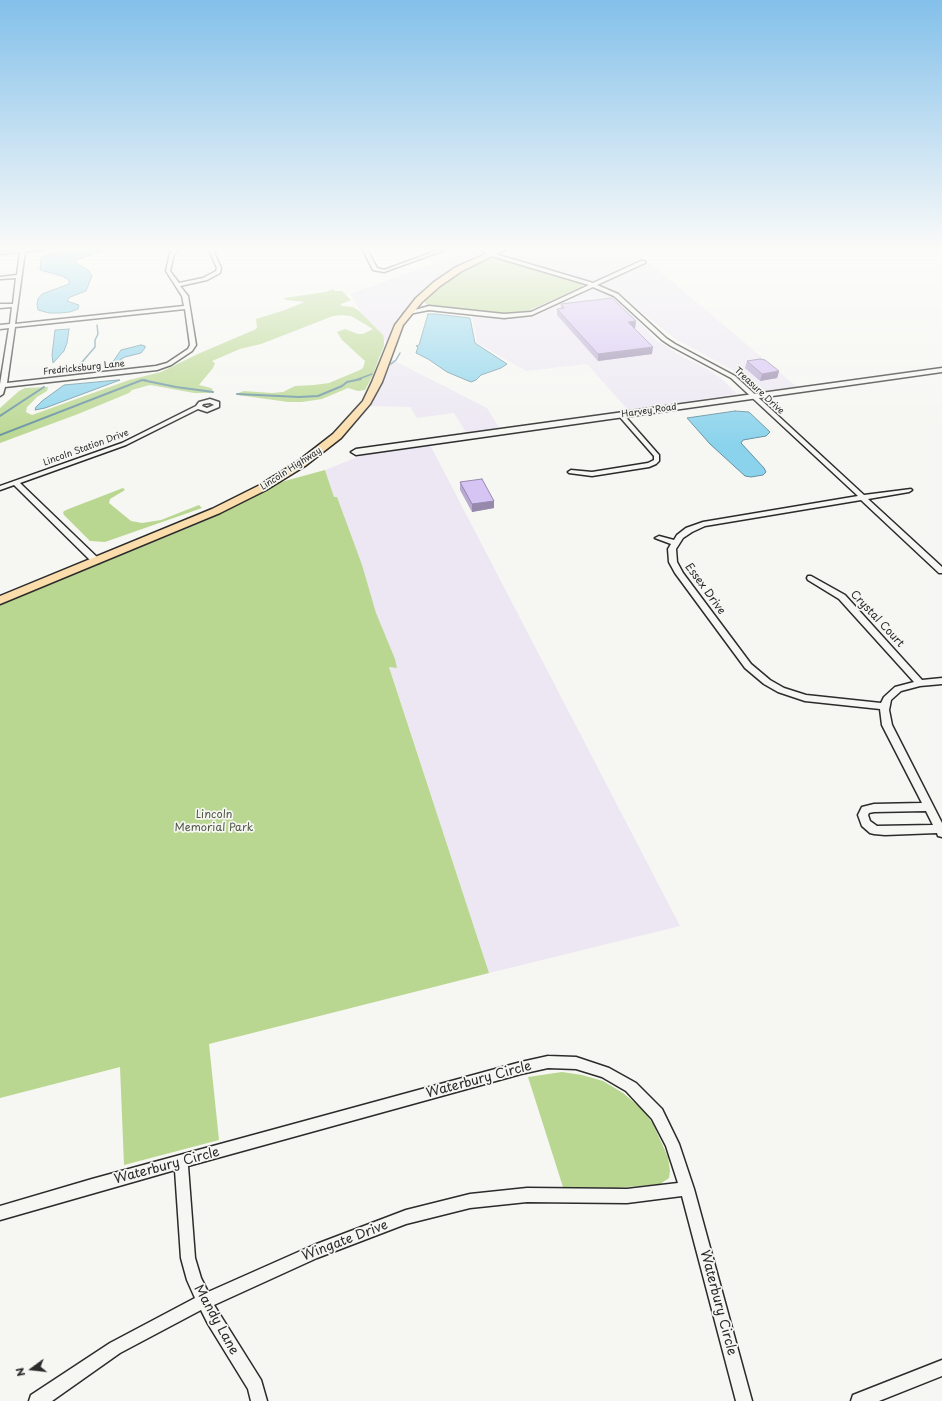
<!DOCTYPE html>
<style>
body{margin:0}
#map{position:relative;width:942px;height:1401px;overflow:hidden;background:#f6f6f2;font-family:"Playpen Sans",sans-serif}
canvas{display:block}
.north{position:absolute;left:12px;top:1349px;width:40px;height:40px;-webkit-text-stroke:3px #f6f6f2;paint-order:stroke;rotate:255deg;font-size:11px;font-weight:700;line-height:16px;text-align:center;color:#2b2b2b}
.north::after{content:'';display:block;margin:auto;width:14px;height:18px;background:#2b2b2b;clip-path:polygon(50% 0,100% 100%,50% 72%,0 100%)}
</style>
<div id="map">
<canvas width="942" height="1401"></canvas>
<div class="north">N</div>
</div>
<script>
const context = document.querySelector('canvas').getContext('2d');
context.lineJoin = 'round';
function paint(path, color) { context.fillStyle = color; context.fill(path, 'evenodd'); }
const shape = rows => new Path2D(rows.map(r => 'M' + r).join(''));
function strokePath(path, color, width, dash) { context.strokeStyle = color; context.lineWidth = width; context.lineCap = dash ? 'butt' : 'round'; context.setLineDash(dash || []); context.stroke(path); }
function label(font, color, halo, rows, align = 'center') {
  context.font = font + ' "Playpen Sans",sans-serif'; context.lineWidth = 3.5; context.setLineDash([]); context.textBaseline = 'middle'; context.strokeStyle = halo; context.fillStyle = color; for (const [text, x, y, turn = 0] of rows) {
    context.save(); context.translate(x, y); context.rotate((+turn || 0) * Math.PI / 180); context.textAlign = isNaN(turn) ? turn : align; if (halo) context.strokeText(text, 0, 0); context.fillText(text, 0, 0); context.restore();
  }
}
paint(shape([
 [475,248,479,251,480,254,479,255,438,278,413,301,396,326,388,342,376,337,350,294],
 [512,248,632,248,797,387,763,392,736,372,674,338,623,297,604,287,503,253,505,251],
 [583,284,600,290,615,298,623,304,656,340,681,356,707,369,722,379,737,394,628,410,587,364,526,371,477,343,471,310,499,313,581,287],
 [389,358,487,408,500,429,467,434,454,413,417,418,410,407,369,406,378,389],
 [428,441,680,926,489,973,325,470,368,453]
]), '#ece7f3');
paint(shape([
 [489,259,500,260,583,284,582,287,527,311,514,313,499,313,428,306,424,302,445,282],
 [334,289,334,291,342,291,351,300,341,304,341,306,353,307,359,311,383,335,384,338,384,346,379,358,373,375,365,390,358,391,348,388,322,399,302,402,288,402,238,395,238,393,244,391,272,393,283,392,295,386,314,385,329,383,360,370,363,368,365,361,342,340,337,332,345,329,358,334,363,334,373,329,351,316,342,315,333,316,261,344,240,349,212,361,215,363,213,368,199,385,211,388,213,390,210,393,194,393,150,385,132,390,129,393,78,414,0,443,0,408,19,391,25,388,48,387,47,391,37,397,27,407,26,412,32,415,129,380,161,372,200,353,254,330,257,328,256,319,282,311,305,302,286,300,284,299,284,298,326,292],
 [325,470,334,497,337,497,362,565,376,613,395,659,397,668,389,667,489,973,209,1044,219,1140,124,1165,120,1067,0,1098,0,605,207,520,246,501,281,482],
 [123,488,125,490,110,499,109,503,131,521,142,523,161,520,199,505,202,508,105,542,90,541,64,515,63,512,66,510],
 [562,1072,582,1075,603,1081,623,1093,642,1109,653,1124,668,1157,670,1171,669,1178,660,1184,616,1188,563,1187,528,1077]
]), '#b9d790');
const water = shape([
 [79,248,104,248,103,251,75,260,75,262,89,271,92,276,86,291,70,297,67,301,79,305,78,309,70,312,60,313,49,313,38,310,37,305,38,299,42,294,69,284,69,280,62,276,40,270,41,257,79,248],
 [428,314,436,314,470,318,475,343,507,364,501,368,481,375,476,380,471,382,447,372,428,359,416,353,418,347,416,346,419,345,428,314],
 [69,329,67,343,64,351,53,363,52,355,55,330,69,329],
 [141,345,145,346,145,348,141,353,125,357,121,359,121,364,110,366,121,350,141,345],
 [118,380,120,380,45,408,35,410,36,407,42,401,64,385,118,380],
 [735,411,749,412,770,432,766,436,743,440,741,443,764,468,766,472,763,475,751,477,745,476,710,444,687,418,735,411]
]);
paint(water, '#8bd3ec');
strokePath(water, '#65909f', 1);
strokePath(shape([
 [391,364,396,360,400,353],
 [68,373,77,368,95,347,95,340,98,334,97,325],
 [142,380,146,380],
 [356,380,372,374]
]), '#65909f', 1.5);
strokePath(shape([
 [237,394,299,397,318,396,342,386,347,382,361,379],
 [0,416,44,387],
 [0,435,142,380,176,387,213,392]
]), '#65909f', 2);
const street = shape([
 [21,248,25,248,25,249,53,248,25,252,15,324,184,306,182,296,166,271,170,253,175,248,180,248,174,254,170,271,179,283,203,278,216,271,217,268,208,248,212,248,221,268,220,273,207,280,180,286,188,296,196,345,192,351,171,365,157,370,5,387,3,394,0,396,0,384,9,328,0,329,0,325,10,324,12,307,0,308,0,304,13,304,16,278,0,279,0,277,17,275,20,252,0,254,0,252,20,250,21,248],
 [185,309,190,345,188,349,167,363,156,366,7,383,15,327,185,309],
 [362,248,366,248,377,268,384,270,444,248,450,248,384,272,373,270,362,248],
 [478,248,483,248,492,253,593,283,641,261,645,261,645,263,597,285,618,294,666,338,675,344,735,376,864,495,911,489,912,490,909,492,868,499,942,567,942,573,939,573,861,500,705,526,692,532,683,538,676,549,677,562,683,573,751,664,770,680,784,688,806,695,881,703,884,697,895,687,914,682,839,599,808,580,807,578,808,576,811,576,845,595,922,680,942,678,942,684,920,686,901,691,891,700,889,710,892,725,942,823,942,837,938,836,937,833,885,835,874,834,870,833,862,826,858,815,862,807,874,804,922,803,882,725,880,709,805,701,778,692,764,684,745,668,675,573,669,562,668,549,671,544,655,538,659,536,674,540,677,535,686,528,703,522,858,496,731,378,671,346,662,340,614,296,593,287,532,315,504,318,429,310,404,315,404,313,429,306,504,314,531,312,589,285,488,255,478,248],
 [926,811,933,825,877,826,870,821,868,815,869,813,874,812,926,811],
 [210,399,219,402,219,407,207,412,198,409,126,445,20,483,99,559,99,563,93,563,14,485,0,490,0,486,122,443,196,406,199,402,210,399],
 [210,403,214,405,207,408,202,406,203,404,210,403],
 [621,413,623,414,659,455,659,461,656,464,649,467,592,476,569,473,568,472,571,470,592,472,648,463,654,460,654,456,619,416,619,414,621,413],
 [548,1056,576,1057,609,1068,636,1083,662,1109,679,1144,694,1189,752,1401,736,1401,682,1196,627,1203,527,1202,470,1208,406,1224,317,1258,214,1305,261,1380,267,1401,251,1401,248,1389,208,1324,201,1310,120,1353,52,1401,29,1401,31,1395,110,1343,195,1298,187,1280,181,1258,175,1170,0,1220,0,1206,92,1179,521,1062,548,1056],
 [548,1068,576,1069,602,1077,626,1091,652,1119,666,1146,678,1183,627,1189,527,1188,470,1194,406,1210,314,1245,208,1292,201,1278,195,1258,188,1166,521,1074,548,1068],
 [942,1360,942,1376,879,1401,851,1401,853,1395,942,1360]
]);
const secondary = shape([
 [942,368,942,372,356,455,351,452,356,449,942,368]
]);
const primary = shape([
 [499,248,509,248,462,271,440,286,422,302,403,325,382,382,370,404,341,438,305,466,266,490,220,513,0,604,0,596,212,509,258,486,297,462,333,434,363,401,372,382,395,325,416,298,434,282,456,267,499,248]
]);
strokePath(street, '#2b2b2b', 3);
strokePath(secondary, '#2b2b2b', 3);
strokePath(primary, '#2b2b2b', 3);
paint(street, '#f6f6f2');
paint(secondary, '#f6f6f2');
paint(primary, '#fbddab');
paint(shape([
 [561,304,636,321,635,328,633,328,652,354,598,361,557,315,557,309,561,308],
 [747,361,779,371,777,378,760,381,745,368],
 [460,482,494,501,494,508,472,512,460,490]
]), '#b8a9d3');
paint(shape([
 [636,321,635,328,627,329,628,322],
 [653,347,652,354,598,361,598,354],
 [779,371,777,378,760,381,762,374],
 [494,501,494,508,472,512,472,504]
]), '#9689ac');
const building = shape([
 [612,298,636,321,628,322,653,347,598,354,557,309,564,308,561,304,612,298],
 [760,359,765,360,779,371,762,374,747,361,760,359],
 [482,479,494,501,472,504,460,482,482,479]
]);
paint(building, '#d6c4f5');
strokePath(building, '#9689ac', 1);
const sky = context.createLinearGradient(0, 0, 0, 444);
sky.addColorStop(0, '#83c0ea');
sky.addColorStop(0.56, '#fbfbf9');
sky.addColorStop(1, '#fbfbf900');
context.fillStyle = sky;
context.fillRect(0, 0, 942, 444);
label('9px', '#2b2b2b', '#f6f6f2', [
 ["Fredricksburg Lane",84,368,-6],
 ["Treasure Drive",759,391,43],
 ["Harvey Road",649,411,-8],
 ["Lincoln Station Drive",86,448,-20],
 ["Lincoln Highway",291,469,-33]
]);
label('11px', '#2b2b2b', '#f6f6f2', [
 ["Essex Drive",705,589,54],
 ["Crystal Court",877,619,47]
]);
label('11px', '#4e5644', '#f6f6f2', [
 ["Lincoln",214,815],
 ["Memorial Park",214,828]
]);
label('13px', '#2b2b2b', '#f6f6f2', [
 ["Waterbury Circle",479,1080,-15],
 ["Waterbury Circle",167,1166,-15],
 ["Wingate Drive",345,1241,-21],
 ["Waterbury Circle",718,1303,75],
 ["Mandy Lane",216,1320,61]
]);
</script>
